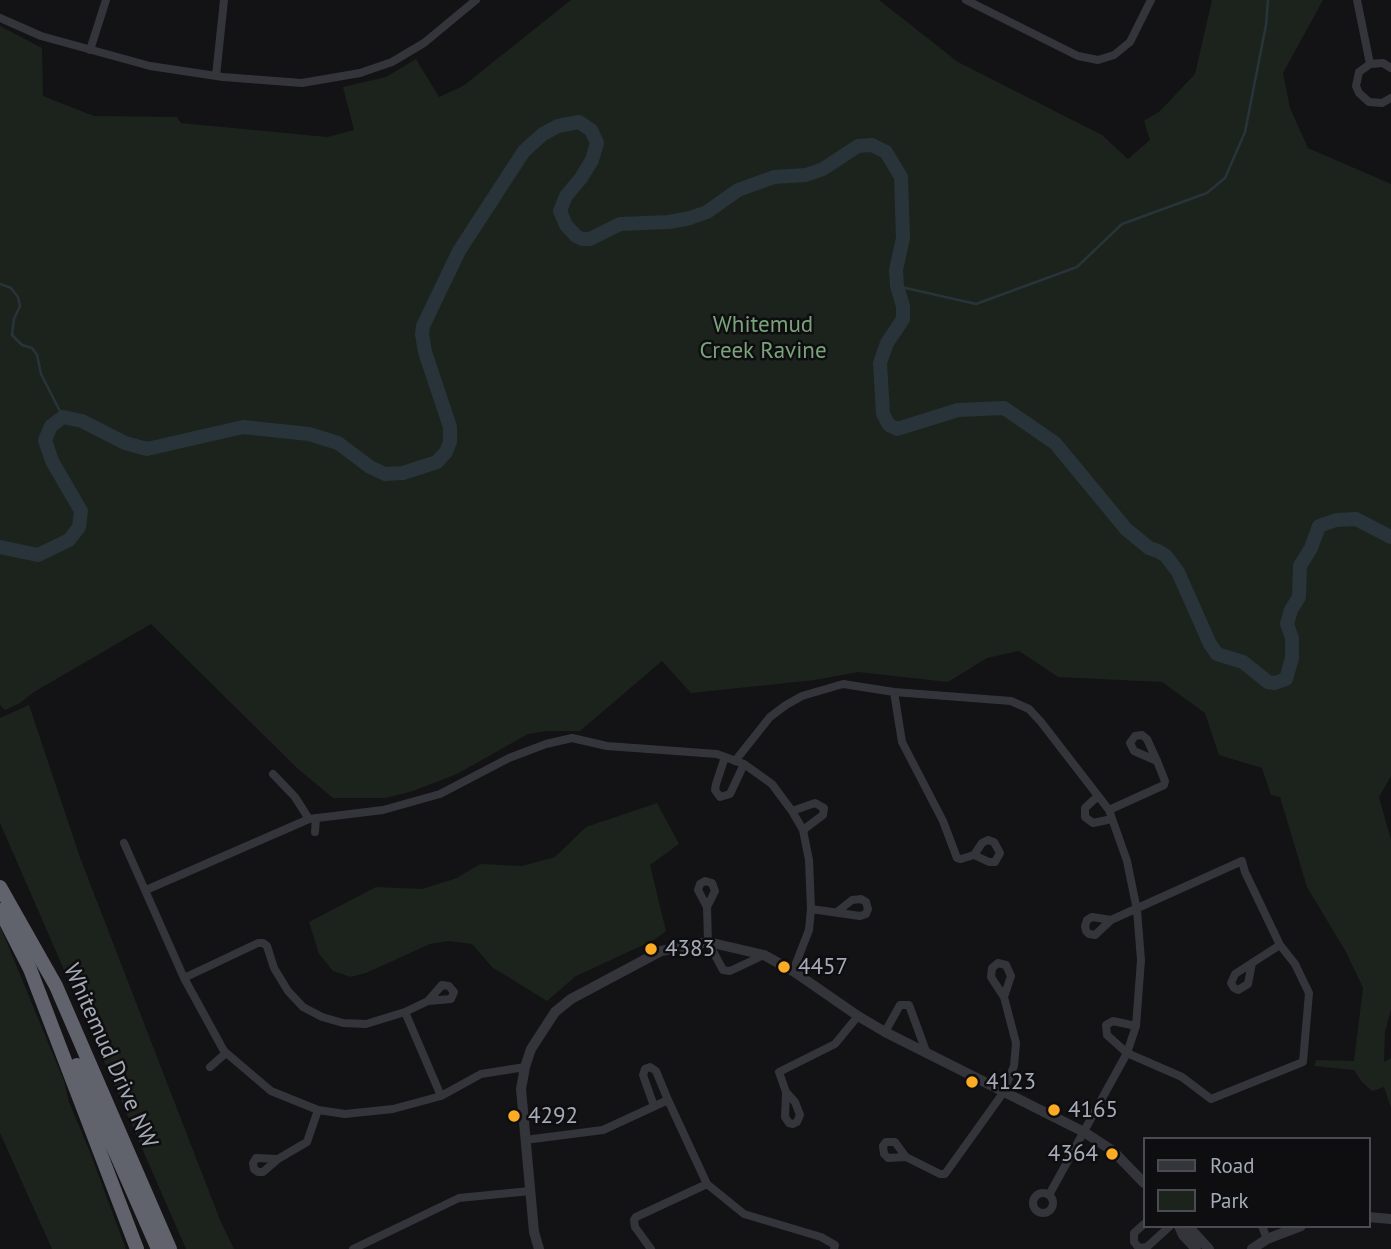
<!DOCTYPE html>
<style>
body{margin:0}
#map{position:relative;width:1391px;height:1249px;overflow:hidden;background:#131315;font-family:"PT Sans",sans-serif}
canvas{display:block}
.legend{position:absolute;left:1143px;top:1137px;width:228px;height:91px;box-sizing:border-box;background:#0e0e10;border:2px solid #4a4c52;margin:0;padding:9px 12px;list-style:none;font-size:21px;color:#a4aab6}
.legend li{display:flex;align-items:center;gap:14px;height:35px}
.legend b{width:35px;border:2px solid #4a4c52}
</style>
<div id="map">
<canvas width="1391" height="1249"></canvas>
<ul class="legend">
<li><b style="height:9px;background:#34353a"></b>Road</li>
<li><b style="height:19px;background:#1b231c"></b>Park</li>
</ul>
</div>
<script>
const context = document.querySelector('canvas').getContext('2d');
context.lineJoin = 'round';
function paint(path, color) { context.fillStyle = color; context.fill(path, 'evenodd'); }
const shape = rows => new Path2D(rows.map(r => 'M' + r).join(''));
function strokePath(path, color, width, dash) { context.strokeStyle = color; context.lineWidth = width; context.lineCap = dash ? 'butt' : 'round'; context.setLineDash(dash || []); context.stroke(path); }
function label(font, color, halo, rows, align = 'center') {
  context.font = font + ' "PT Sans",sans-serif'; context.lineWidth = 5; context.setLineDash([]); context.textBaseline = 'middle'; context.strokeStyle = halo; context.fillStyle = color; for (const [text, x, y, turn = 0] of rows) {
    context.save(); context.translate(x, y); context.rotate((+turn || 0) * Math.PI / 180); context.textAlign = isNaN(turn) ? turn : align; if (halo) context.strokeText(text, 0, 0); context.fillText(text, 0, 0); context.restore();
  }
}
paint(shape([
 [571,0,879,0,958,62,1102,135,1128,159,1150,140,1144,121,1160,111,1195,74,1212,0,1323,0,1283,73,1290,108,1308,148,1391,184,1391,776,1379,797,1391,840,1391,1009,1385,1032,1384,1062,1391,1058,1391,1108,1384,1087,1372,1091,1362,1082,1354,1070,1314,1066,1316,1060,1354,1061,1363,988,1346,952,1307,887,1280,797,1271,795,1262,768,1219,755,1205,713,1162,682,1058,677,1019,651,987,658,948,682,858,672,815,680,691,693,662,661,580,731,547,731,528,734,457,774,413,791,385,798,333,798,296,767,151,624,34,692,20,703,5,710,0,705,0,26,42,48,43,96,94,116,177,117,181,123,327,137,354,130,343,87,386,77,416,59,439,97,463,86],
 [29,705,81,860,220,1220,234,1249,186,1249,0,823,0,718],
 [657,803,679,844,650,865,666,931,654,940,576,976,547,1001,492,967,472,944,449,941,430,944,366,973,351,977,333,971,319,954,309,922,376,887,422,889,457,878,480,864,522,866,555,857,586,827],
 [0,926,64,1081,69,1102,90,1152,126,1249,52,1249,0,1133]
]), '#1b231c');
strokePath(shape([
 [0,284,11,288,18,297,20,306,14,319,12,335,22,345,32,348,37,355,41,374,63,417],
 [897,286,976,304,1077,267,1122,224,1207,193,1225,178,1245,132,1266,25,1268,0]
]), '#29333a', 2.5);
strokePath(shape([
 [0,547,38,555,69,540,79,527,81,511,52,461,45,440,51,426,63,417,82,421,125,443,147,449,243,427,309,434,338,443,370,467,385,474,403,473,437,462,446,452,450,442,450,427,425,352,422,334,423,326,459,251,524,151,543,134,558,126,579,122,591,130,597,143,592,160,581,178,566,196,560,211,566,225,576,236,582,239,590,239,620,224,669,222,690,218,707,212,738,190,774,177,806,175,823,169,858,146,872,145,886,152,901,177,903,238,896,270,897,286,903,306,903,319,887,343,880,363,883,414,889,425,897,429,958,410,1004,408,1055,443,1126,529,1149,548,1158,551,1166,556,1178,572,1210,644,1217,654,1243,662,1268,682,1275,683,1286,679,1292,658,1292,638,1287,624,1291,610,1299,597,1300,566,1311,548,1319,526,1336,520,1356,519,1391,537]
]), '#29333a', 14);
strokePath(shape([
 [966,0,1078,56,1098,60,1114,55,1130,42,1151,0],
 [1357,0,1370,64],
 [0,18,41,36,150,66,223,77,302,83,360,73,392,62,424,43,476,0],
 [90,50,106,0],
 [1391,68,1383,63,1370,64,1359,72,1356,86,1359,93,1369,102,1382,103,1391,98],
 [216,76,224,0],
 [894,692,902,742,943,821,957,858,961,859,974,855,982,843,988,840,994,842,1000,853,995,862,989,862,974,855],
 [725,757,716,784,715,790,720,797,730,794,744,764],
 [735,761,770,717,786,705,802,696,843,684,894,692,1011,701,1029,709,1041,722,1109,810,1127,861,1137,910,1141,960,1136,1026,1127,1053,1049,1195],
 [273,774,295,797,309,819],
 [1098,796,1085,808,1085,817,1093,823,1112,819],
 [1109,810,1164,785,1165,781,1157,761,1147,739,1142,735,1135,736,1130,743,1134,751,1157,761],
 [792,811,815,803,824,808,823,815,803,830],
 [315,832,316,818],
 [124,843,184,978,224,1051,271,1091,318,1110,345,1114,393,1109,441,1096,481,1074,525,1067],
 [146,890,309,819,383,810,440,794,509,758,546,744,572,738,607,746,717,754,744,764,772,784,792,811,803,830,809,860,811,909,809,930,793,971],
 [707,907,698,890,700,884,705,881,712,883,715,891,707,907,708,942,723,970,730,971,764,955],
 [811,909,860,916,866,914,868,909,866,902,861,899,852,900,837,912],
 [1111,920,1095,935,1089,934,1086,931,1085,926,1087,920,1092,917,1111,920,1242,861,1245,872,1280,945,1295,964,1309,993,1303,1062,1211,1099,1182,1077,1127,1053,1107,1035,1106,1025,1113,1021,1136,1026],
 [1252,963,1248,984,1238,990,1234,988,1231,983,1235,974,1252,963,1280,945],
 [184,978,258,943,263,943,267,946,274,968,288,991,303,1007,322,1017,343,1023,366,1024,405,1012,441,1096],
 [405,1012,428,1001,451,999,454,992,449,986,442,985,428,1001],
 [885,1032,900,1005,909,1005,927,1054],
 [210,1067,226,1053],
 [786,1092,795,1102,800,1115,797,1122,793,1124,789,1123,785,1117,786,1092,779,1072,835,1044,858,1016],
 [654,1106,643,1075,645,1069,650,1067,656,1071,668,1100],
 [525,1140,603,1130,668,1100,707,1184,744,1214,821,1237,835,1245,834,1249],
 [906,1157,888,1158,884,1154,883,1146,886,1142,895,1142,906,1157,940,1174,945,1174,1003,1093,1014,1066,1016,1043,1004,997,1011,976,1006,965,998,963,992,968,991,977,1004,997],
 [278,1159,263,1172,258,1172,254,1169,253,1163,256,1158,278,1159,307,1142,318,1110],
 '1033 1203a10 10 0 1 1 20 0a10 10 0 1 1-20 0Z',
 [1144,1224,1134,1233,1134,1242,1139,1248,1147,1247,1170,1226],
 [1262,1226,1267,1239],
 [353,1249,459,1198,530,1191],
 [651,1249,635,1227,634,1220,636,1217,707,1184]
]), '#34353a', 8);
strokePath(shape([
 [1368,1217,1391,1219],
 [1179,1226,1183,1235,1196,1249],
 [1188,1226,1209,1249],
 [539,1249,534,1232,521,1089,525,1067,531,1049,555,1012,571,999,661,951,708,942,764,955,793,971,858,1016,885,1032,1084,1132,1113,1151,1144,1183],
 [1252,1249,1267,1239,1301,1226]
]), '#34353a', 10);
strokePath(shape([
 [0,887,56,986,170,1249],
 [0,910,30,969,137,1249],
 [77,1065,158,1249]
]), '#60636c', 14);
for (const [x, y, r, color] of [
 [651,949,7,"#fcac24"],
 [784,967,7,"#fcac24"],
 [972,1082,7,"#fcac24"],
 [1054,1110,7,"#fcac24"],
 [514,1116,7,"#fcac24"],
 [1112,1154,7,"#fcac24"]
]) { const dot = new Path2D(); dot.arc(x, y, r, 0, 2 * Math.PI); context.fillStyle = color; context.fill(dot); strokePath(dot, '#0e0e10', 2.5); }
label('23px', '#7aa37b', '#0e0e10', [
 ["Whitemud",763,325],
 ["Creek Ravine",763,351]
]);
label('23px', '#a4aab6', '#0e0e10', [
 ["4383",665,949],
 ["4457",798,967],
 ["4123",986,1082],
 ["4165",1068,1110],
 ["4292",528,1116],
 ["4364",1098,1154,"right"]
], 'left');
label('23px', '#a4aab6', '#0e0e10', [
 ["Whitemud Drive NW",110,1056,66]
]);
</script>
